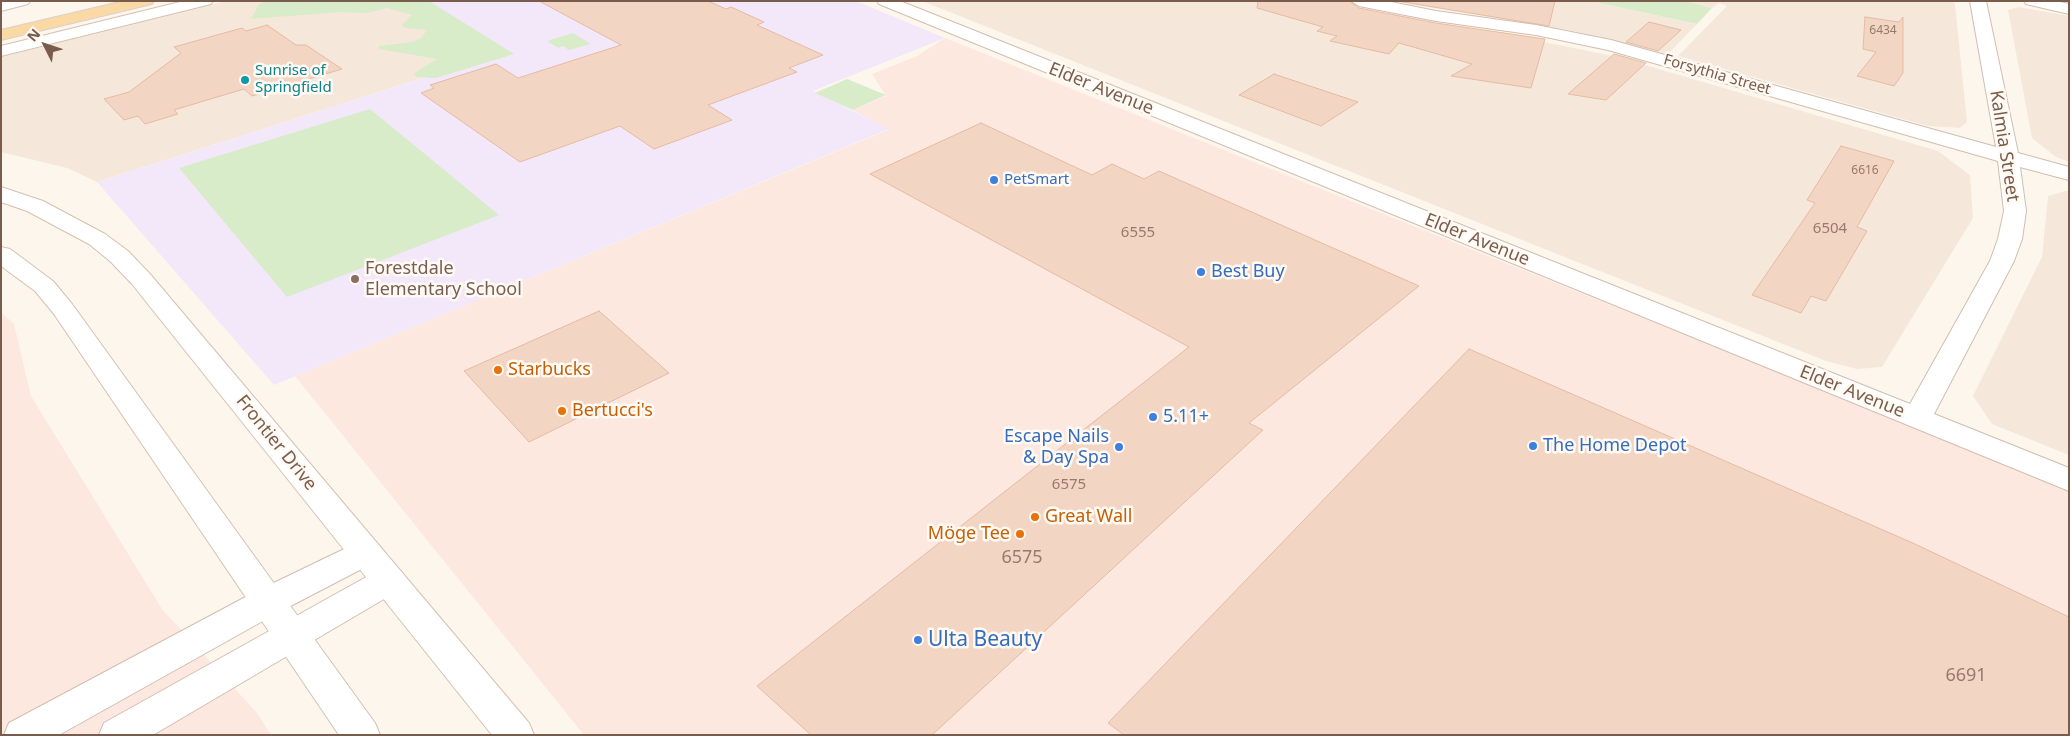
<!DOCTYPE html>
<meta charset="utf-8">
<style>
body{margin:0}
#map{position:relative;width:2070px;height:736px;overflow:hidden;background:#fdf6ec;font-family:"Noto Sans",sans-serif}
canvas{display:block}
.frame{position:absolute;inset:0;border:2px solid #7a5c4d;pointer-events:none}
.north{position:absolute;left:20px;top:20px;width:50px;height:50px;-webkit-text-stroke:4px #fffaf3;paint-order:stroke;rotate:311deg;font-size:14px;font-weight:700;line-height:20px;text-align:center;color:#7a5c4d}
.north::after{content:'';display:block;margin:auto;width:18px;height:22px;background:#7a5c4d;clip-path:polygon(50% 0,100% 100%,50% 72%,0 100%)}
</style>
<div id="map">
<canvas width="2070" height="736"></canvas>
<div class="frame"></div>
<div class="north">N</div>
</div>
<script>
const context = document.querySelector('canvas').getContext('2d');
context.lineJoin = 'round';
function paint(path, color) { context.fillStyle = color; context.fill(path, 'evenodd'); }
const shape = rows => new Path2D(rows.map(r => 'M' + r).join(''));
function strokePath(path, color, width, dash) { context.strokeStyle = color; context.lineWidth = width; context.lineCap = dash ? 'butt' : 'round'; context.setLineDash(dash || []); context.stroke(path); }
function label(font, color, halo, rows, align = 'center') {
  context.font = font + ' "Noto Sans",sans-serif'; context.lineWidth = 5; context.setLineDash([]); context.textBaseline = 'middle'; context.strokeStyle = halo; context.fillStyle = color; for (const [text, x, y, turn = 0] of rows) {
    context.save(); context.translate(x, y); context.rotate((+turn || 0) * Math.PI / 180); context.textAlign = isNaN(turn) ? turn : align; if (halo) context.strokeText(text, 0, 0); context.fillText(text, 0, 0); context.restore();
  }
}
paint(shape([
 [226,1,410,1,498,54,97,182,67,168,1,152,1,57],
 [922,1,1318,1,1361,13,1544,42,1618,57,1938,151,1970,175,1973,218,1882,367,1857,369,1826,361],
 [1390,1,1590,1,1697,24,1668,54,1568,30],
 [1686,1,1952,1,1955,4,1967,122,1960,128,1928,126,1678,56,1727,6,1719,3,1712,8],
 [2019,7,2069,16,2069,162,2056,157,2032,138,2008,10],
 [2065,191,2069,191,2069,455,1992,424,1973,396,2042,257,2048,196]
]), '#f5e8da');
paint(shape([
 [945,38,2069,489,2069,735,584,735,295,376,888,130,853,110,886,96,872,74,917,56],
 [1,312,14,324,31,396,162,609,257,713,271,735,1,735]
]), '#fde8e0');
paint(shape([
 [410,1,856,1,945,38,813,91,889,129,274,385,97,182,498,54]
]), '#f3e8fa');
paint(shape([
 [267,1,429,1,514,54,436,78,417,77,414,75,416,72,437,59,379,49,379,46,412,42,421,38,427,30,405,28,402,25,412,15,387,8,367,13,341,12,251,19,259,4],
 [1590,1,1686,1,1712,8,1697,24],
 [573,33,591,44,569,50,563,46,558,48,547,41],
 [847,79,886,95,853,110,815,93],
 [370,109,499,215,287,297,179,168]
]), '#d8ecc9');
const building = shape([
 [539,1,708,1,726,9,731,7,764,22,757,25,823,55,789,68,797,72,708,105,732,120,654,149,620,126,520,162,421,93,434,88,430,85,496,64,518,78,621,45,539,1],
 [1258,1,1349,1,1359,8,1436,23,1545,39,1531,88,1451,76,1472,64,1399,43,1389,54,1330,41,1337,36,1317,31,1323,27,1257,8,1258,1],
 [1397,1,1555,1,1549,26,1397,1],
 [1865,17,1899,22,1903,17,1903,73,1894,86,1857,76,1876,52,1863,49,1865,17],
 [1649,22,1681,30,1658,51,1626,42,1649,22],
 [267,25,296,45,306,45,342,69,252,96,244,89,174,110,178,114,145,124,138,116,124,120,104,99,129,92,181,53,174,47,242,28,246,31,267,25],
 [1614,54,1646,63,1606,100,1568,94,1614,54],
 [1274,74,1358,102,1321,126,1239,95,1274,74],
 [981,123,1092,175,1112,164,1144,179,1159,171,1419,286,1249,423,1263,430,932,735,811,735,757,686,1189,347,870,174,981,123],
 [1841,146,1894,161,1857,227,1867,231,1826,301,1811,296,1801,313,1752,295,1815,203,1807,200,1841,146],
 [599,311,669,373,529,442,464,371,599,311],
 [1469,349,1915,544,2069,617,2069,735,1124,735,1108,723,1469,349]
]);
paint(building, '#f3d5c3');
strokePath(building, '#e6bba3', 1);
const street = shape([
 [877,1,900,1,1910,404,1990,261,1998,239,2004,211,1998,161,1608,50,1536,35,1436,21,1359,6,1351,1,1386,1,1436,11,1536,25,1611,40,1996,147,1970,1,1986,1,2018,153,2069,167,2069,180,2020,167,2026,211,2022,239,2014,261,1934,414,2069,468,2069,491,879,4,877,1],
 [2024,1,2056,1,2069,4,2069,14,2026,4,2024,1],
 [365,539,377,543,382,552,377,561,279,612,59,735,4,735,9,723,255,592,365,539],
 [389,567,401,571,406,580,401,589,153,735,99,735,104,723,377,571,389,567]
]);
const secondary = shape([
 [1,1,30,1,28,4,1,11,1,1],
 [184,1,213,1,211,4,1,56,1,46,184,1],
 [1,187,43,201,105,234,128,251,150,274,529,723,534,735,492,735,132,284,110,261,89,244,27,211,1,202,1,187],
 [1,247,10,249,53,281,72,304,375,723,380,735,339,735,54,314,35,291,1,266,1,247]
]);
const primary = shape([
 [124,1,154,1,152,4,1,40,1,30,124,1]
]);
strokePath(street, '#d1beb0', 2);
strokePath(secondary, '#d6c0b0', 2);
strokePath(primary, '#dad1cd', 2);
paint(street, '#fff');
paint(secondary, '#fff');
paint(primary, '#fbd9a5');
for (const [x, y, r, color] of [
 [245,80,5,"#0f9aa8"],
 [994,180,5,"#3f7fe0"],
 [1201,272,5,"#3f7fe0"],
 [355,279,5,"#8d6e63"],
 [498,370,5,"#e8710a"],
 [562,411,5,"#e8710a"],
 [1153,417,5,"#3f7fe0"],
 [1533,446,5,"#3f7fe0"],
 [1119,447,5,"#3f7fe0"],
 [1035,517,5,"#e8710a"],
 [1020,534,5,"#e8710a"],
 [918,640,5,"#3f7fe0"]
]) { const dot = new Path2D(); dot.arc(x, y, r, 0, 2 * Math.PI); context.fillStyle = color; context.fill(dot); strokePath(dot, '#fffaf3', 2); }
label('12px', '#987a6a', null, [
 ["6434",1883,31],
 ["6616",1865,171]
]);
label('15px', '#0d838f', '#fffaf3', [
 ["Sunrise of",255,71],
 ["Springfield",255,88]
], 'left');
label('15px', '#7a5c4d', '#fffaf3', [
 ["Forsythia Street",1717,75,16]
]);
label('15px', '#366cbe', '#fffaf3', [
 ["PetSmart",1004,180]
], 'left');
label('15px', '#987a6a', null, [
 ["6504",1830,229],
 ["6555",1138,233],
 ["6575",1069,485]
]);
label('18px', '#7a5c4d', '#fffaf3', [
 ["Elder Avenue",1101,89,22],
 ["Kalmia Street",2004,146,81],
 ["Elder Avenue",1477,240,22],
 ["Elder Avenue",1852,392,22],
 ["Frontier Drive",276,443,51]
]);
label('18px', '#785e54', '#fffaf3', [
 ["Forestdale",365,269],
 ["Elementary School",365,290]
], 'left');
label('18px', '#366cbe', '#fffaf3', [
 ["Best Buy",1211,272],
 ["5.11+",1163,417],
 ["Escape Nails",1109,437,"right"],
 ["& Day Spa",1109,458,"right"],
 ["The Home Depot",1543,446]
], 'left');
label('18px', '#c56008', '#fffaf3', [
 ["Starbucks",508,370],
 ["Bertucci's",572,411],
 ["Great Wall",1045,517],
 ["Möge Tee",1010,534,"right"]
], 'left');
label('18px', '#987a6a', null, [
 ["6575",1022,558],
 ["6691",1966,676]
]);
label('21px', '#366cbe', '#fffaf3', [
 ["Ulta Beauty",928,640]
], 'left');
</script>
